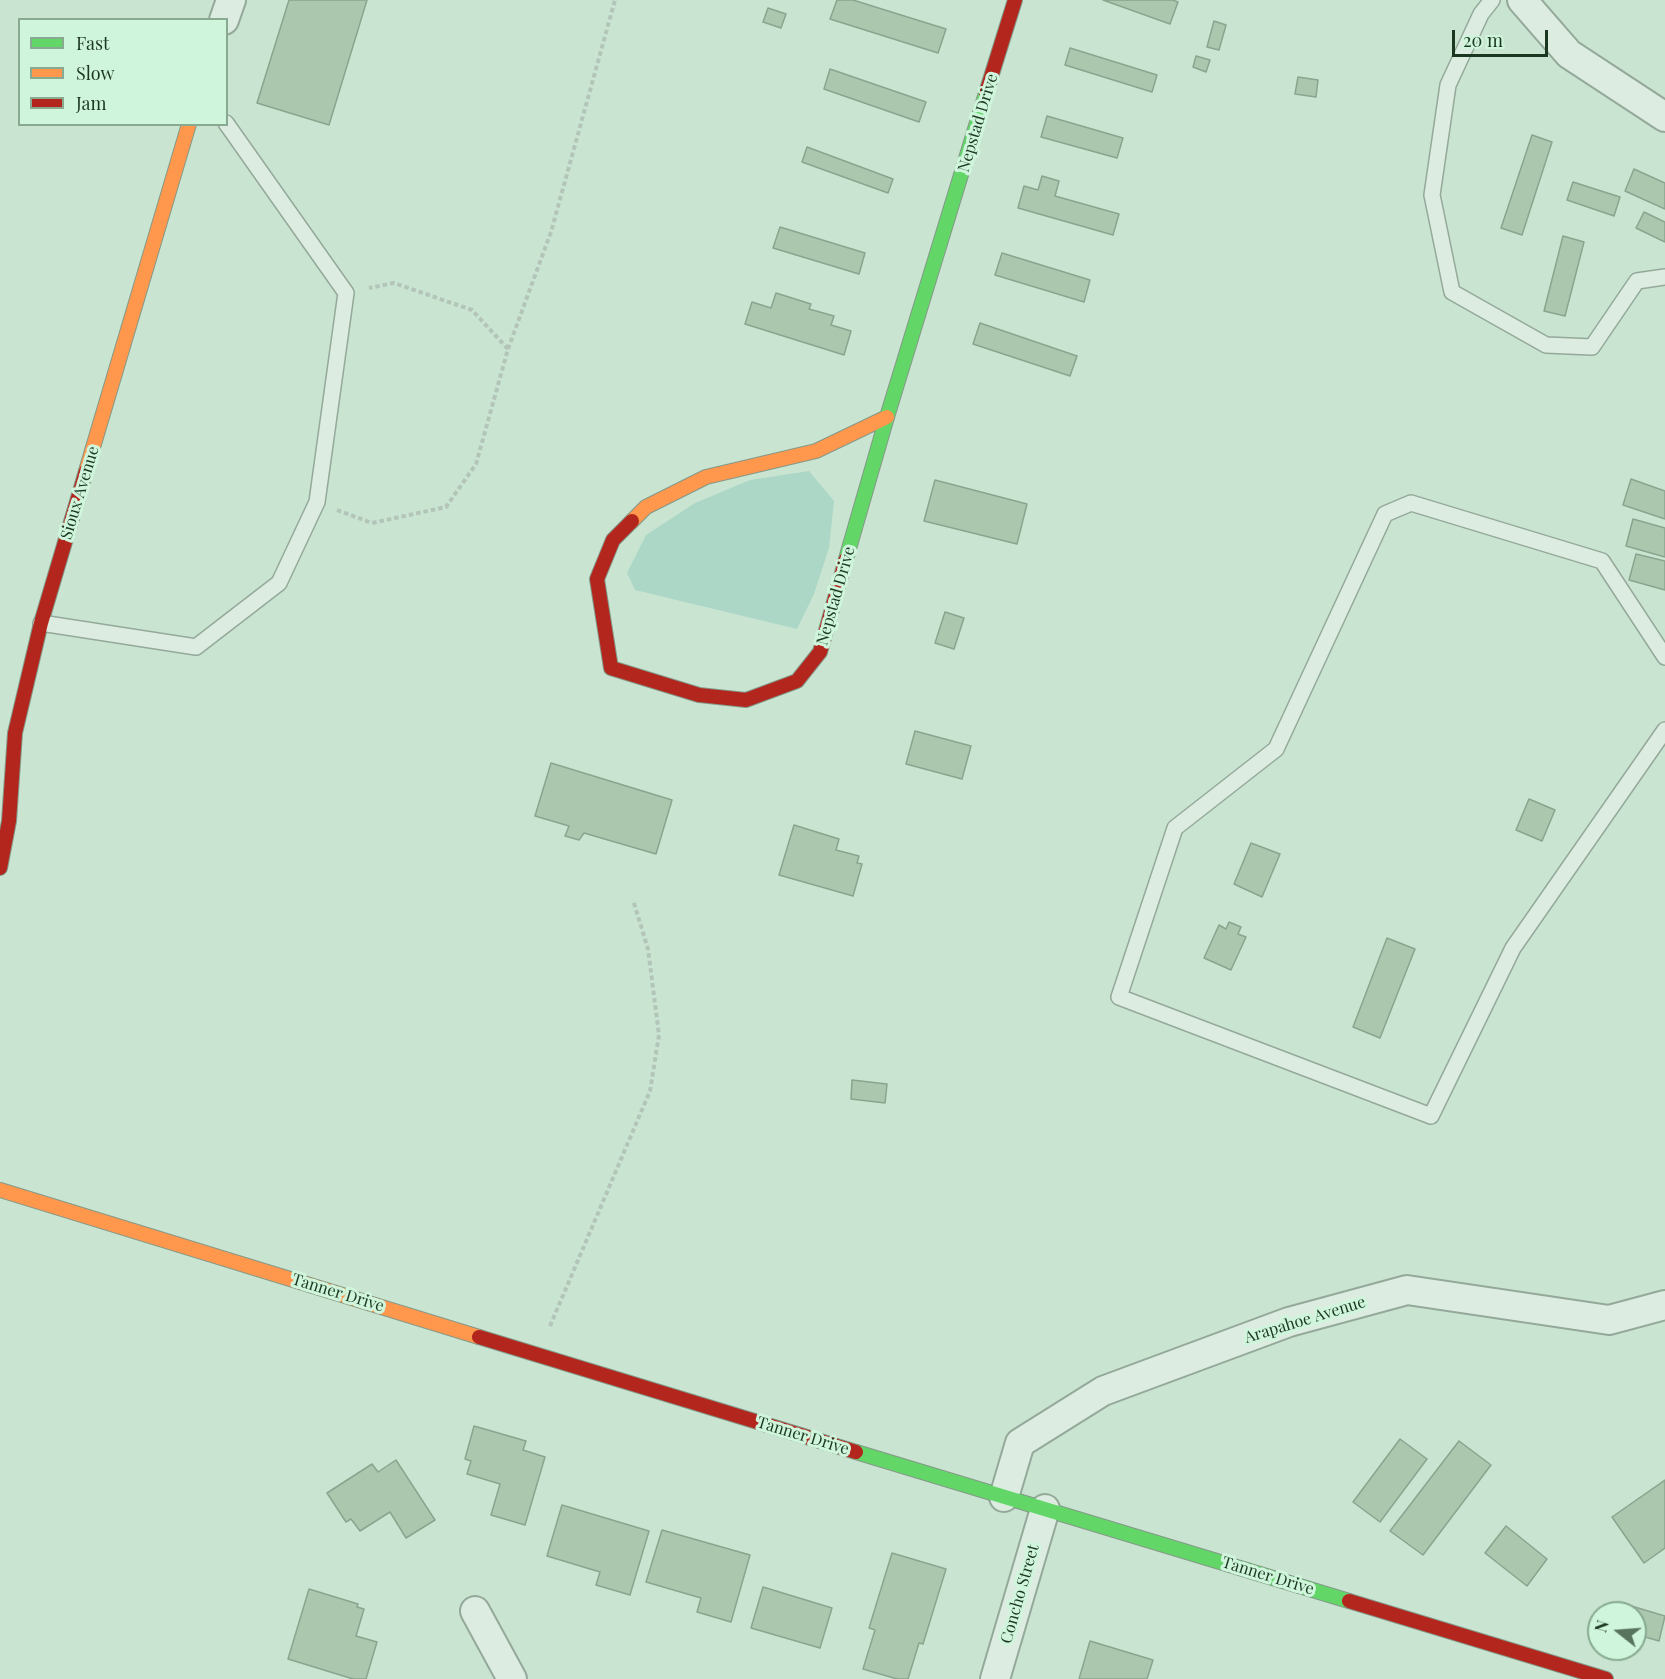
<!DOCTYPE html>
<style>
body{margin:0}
#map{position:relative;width:1665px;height:1679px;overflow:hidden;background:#cae4d2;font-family:"Playfair Display",serif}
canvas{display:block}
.legend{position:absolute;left:18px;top:18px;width:210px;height:108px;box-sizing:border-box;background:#cff6dc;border:2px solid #87aa90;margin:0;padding:8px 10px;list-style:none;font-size:18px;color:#1c371f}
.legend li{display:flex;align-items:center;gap:12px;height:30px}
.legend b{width:30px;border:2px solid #87aa90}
.north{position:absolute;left:1587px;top:1601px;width:60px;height:60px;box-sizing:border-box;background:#cff6dc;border:2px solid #87aa90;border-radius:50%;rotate:287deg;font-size:16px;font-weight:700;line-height:24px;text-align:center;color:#1c371f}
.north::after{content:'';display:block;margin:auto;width:21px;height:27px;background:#59745e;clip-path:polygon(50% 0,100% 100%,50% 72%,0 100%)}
.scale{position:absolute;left:1452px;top:30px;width:96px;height:27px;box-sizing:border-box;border:3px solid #1c371f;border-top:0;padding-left:8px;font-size:18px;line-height:21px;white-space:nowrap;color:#1c371f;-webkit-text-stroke:4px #cff6dc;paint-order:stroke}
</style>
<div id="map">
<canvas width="1665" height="1679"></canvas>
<ul class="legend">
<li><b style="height:8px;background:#63d668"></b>Fast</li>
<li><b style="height:8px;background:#ff974d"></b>Slow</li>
<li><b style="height:8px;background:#b3261e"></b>Jam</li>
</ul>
<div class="north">N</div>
<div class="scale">20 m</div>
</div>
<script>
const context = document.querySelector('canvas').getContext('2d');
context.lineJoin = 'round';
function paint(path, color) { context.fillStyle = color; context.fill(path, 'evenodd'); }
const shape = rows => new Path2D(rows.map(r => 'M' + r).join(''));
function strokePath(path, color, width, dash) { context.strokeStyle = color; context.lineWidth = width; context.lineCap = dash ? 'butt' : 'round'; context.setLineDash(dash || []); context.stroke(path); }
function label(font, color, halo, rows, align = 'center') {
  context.font = font + ' "Playfair Display",serif'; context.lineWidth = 6; context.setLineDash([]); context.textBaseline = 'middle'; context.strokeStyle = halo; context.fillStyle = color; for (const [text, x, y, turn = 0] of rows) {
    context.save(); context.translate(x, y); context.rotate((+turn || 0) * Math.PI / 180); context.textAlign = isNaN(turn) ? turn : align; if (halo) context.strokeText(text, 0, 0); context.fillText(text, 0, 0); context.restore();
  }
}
paint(shape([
 [809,471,834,501,829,548,814,594,797,629,635,590,627,573,646,535,695,503,750,480]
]), '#acd7c7');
const building = shape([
 [289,0,367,0,329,125,257,103,289,0],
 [837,0,853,0,946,29,938,53,830,19,837,0],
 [1103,0,1173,0,1178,2,1170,24,1103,0],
 [768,8,786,14,781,28,763,22,768,8],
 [1214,21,1226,25,1219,50,1207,47,1214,21],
 [1070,48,1157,75,1152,92,1065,65,1070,48],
 [1196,56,1210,60,1206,72,1193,67,1196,56],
 [830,69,926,102,919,122,824,89,830,69],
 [1298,77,1318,80,1316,97,1295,94,1298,77],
 [1047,116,1123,138,1117,158,1041,137,1047,116],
 [1532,135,1552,142,1522,235,1501,228,1532,135],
 [807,147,893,179,888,193,802,162,807,147],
 [1634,169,1665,183,1665,209,1625,191,1634,169],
 [1042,176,1059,181,1055,196,1119,214,1113,235,1018,208,1024,186,1038,190,1042,176],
 [1573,182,1620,197,1614,216,1567,200,1573,182],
 [1644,212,1665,222,1665,242,1636,228,1644,212],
 [780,227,865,253,859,274,773,248,780,227],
 [1563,236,1584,242,1565,316,1544,311,1563,236],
 [1002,253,1090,280,1084,302,995,275,1002,253],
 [776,293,811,304,809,309,834,316,831,325,851,331,844,355,745,324,752,302,771,308,776,293],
 [980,323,1077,356,1070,376,973,344,980,323],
 [1631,479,1665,491,1665,519,1623,505,1631,479],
 [935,480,1027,504,1017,544,924,521,935,480],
 [1633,519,1665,528,1665,557,1626,546,1633,519],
 [1636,554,1665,561,1665,590,1629,580,1636,554],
 [945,612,964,618,954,649,935,643,945,612],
 [915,731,971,746,962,779,906,764,915,731],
 [551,763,672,800,656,854,584,833,579,840,565,836,569,826,535,816,551,763],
 [1529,799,1555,810,1542,841,1516,830,1529,799],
 [794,825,839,839,836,850,859,856,857,863,862,864,853,896,779,875,794,825],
 [1251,843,1280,854,1262,897,1234,884,1251,843],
 [1229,922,1241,927,1238,934,1246,937,1231,970,1204,958,1219,925,1226,929,1229,922],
 [1387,938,1415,949,1380,1038,1353,1027,1387,938],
 [852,1080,887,1084,885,1103,851,1099,852,1080],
 [474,1426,526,1441,523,1450,545,1457,525,1525,491,1515,500,1484,467,1474,471,1461,465,1459,474,1426],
 [1400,1439,1427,1459,1380,1522,1353,1502,1400,1439],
 [1459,1441,1491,1465,1423,1555,1390,1531,1459,1441],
 [396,1460,435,1520,406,1538,390,1512,360,1531,351,1519,346,1522,327,1493,372,1464,378,1472,396,1460],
 [1665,1480,1665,1548,1644,1563,1612,1517,1665,1480],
 [562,1505,649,1531,630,1595,596,1585,600,1572,547,1556,562,1505],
 [1506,1526,1547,1559,1527,1586,1485,1553,1506,1526],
 [662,1530,750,1555,731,1622,697,1612,701,1598,646,1582,662,1530],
 [892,1553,946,1569,923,1644,919,1643,908,1679,897,1679,863,1669,875,1630,869,1628,892,1553],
 [763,1587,832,1608,820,1648,751,1628,763,1587],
 [309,1589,358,1604,357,1607,364,1609,356,1636,377,1642,366,1679,353,1679,288,1659,309,1589],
 [1628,1605,1665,1616,1659,1641,1635,1634,1635,1613,1626,1613,1628,1605],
 [1090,1641,1153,1660,1147,1679,1079,1679,1090,1641]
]);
paint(building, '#abc8af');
strokePath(building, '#8aa48e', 1.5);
const lane = shape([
 [1492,0,1481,14,1448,85,1432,195,1452,292,1546,345,1592,347,1637,281,1665,277],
 [41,623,196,647,279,583,317,502,346,293,226,123],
 [1665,657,1602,561,1411,503,1385,514,1276,749,1175,828,1119,997,1431,1116,1513,948,1665,730]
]);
const street = shape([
 [1522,0,1569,54,1665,117],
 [224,20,231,0],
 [1004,1497,1020,1443,1103,1391,1289,1322,1407,1290,1609,1320,1665,1305],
 [475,1611,512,1679],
 [995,1679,1045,1509]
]);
const fast = shape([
 [846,559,887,417,986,93],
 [856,1452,1349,1601]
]);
const slow = shape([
 [86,471,189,124],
 [632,521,646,507,706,477,816,451,887,417],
 [0,1190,479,1337]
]);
const jam = shape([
 [986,93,1015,0],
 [632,521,613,540,597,579,611,668,699,695,746,700,797,681,820,652,846,559],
 [0,868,9,821,15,733,41,623,86,471],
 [479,1337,856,1452],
 [1349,1601,1606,1679]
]);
strokePath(lane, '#94a999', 18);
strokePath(street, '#94a999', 32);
strokePath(fast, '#849988', 16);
strokePath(slow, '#849988', 16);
strokePath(jam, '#849988', 16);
strokePath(shape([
 [508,349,551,232,615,0],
 [337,510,372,523,446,507,476,464,508,349,472,310,394,283,369,288],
 [550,1326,650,1091,659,1035,648,949,633,900]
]), '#b3c4b8', 4, [4.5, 3]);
strokePath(lane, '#dcece1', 15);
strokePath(street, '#dcece1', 28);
strokePath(fast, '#63d668', 14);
strokePath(slow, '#ff974d', 14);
strokePath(jam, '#b3261e', 14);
label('16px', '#1c371f', '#cff6dc', [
 ["Nepstad Drive",978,123,-73],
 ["Sioux Avenue",80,493,-73],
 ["Nepstad Drive",836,596,-74],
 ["Tanner Drive",338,1293,17],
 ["Arapahoe Avenue",1305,1320,-17],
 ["Tanner Drive",803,1436,17],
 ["Tanner Drive",1268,1576,17],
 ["Concho Street",1020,1594,-74]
]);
</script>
